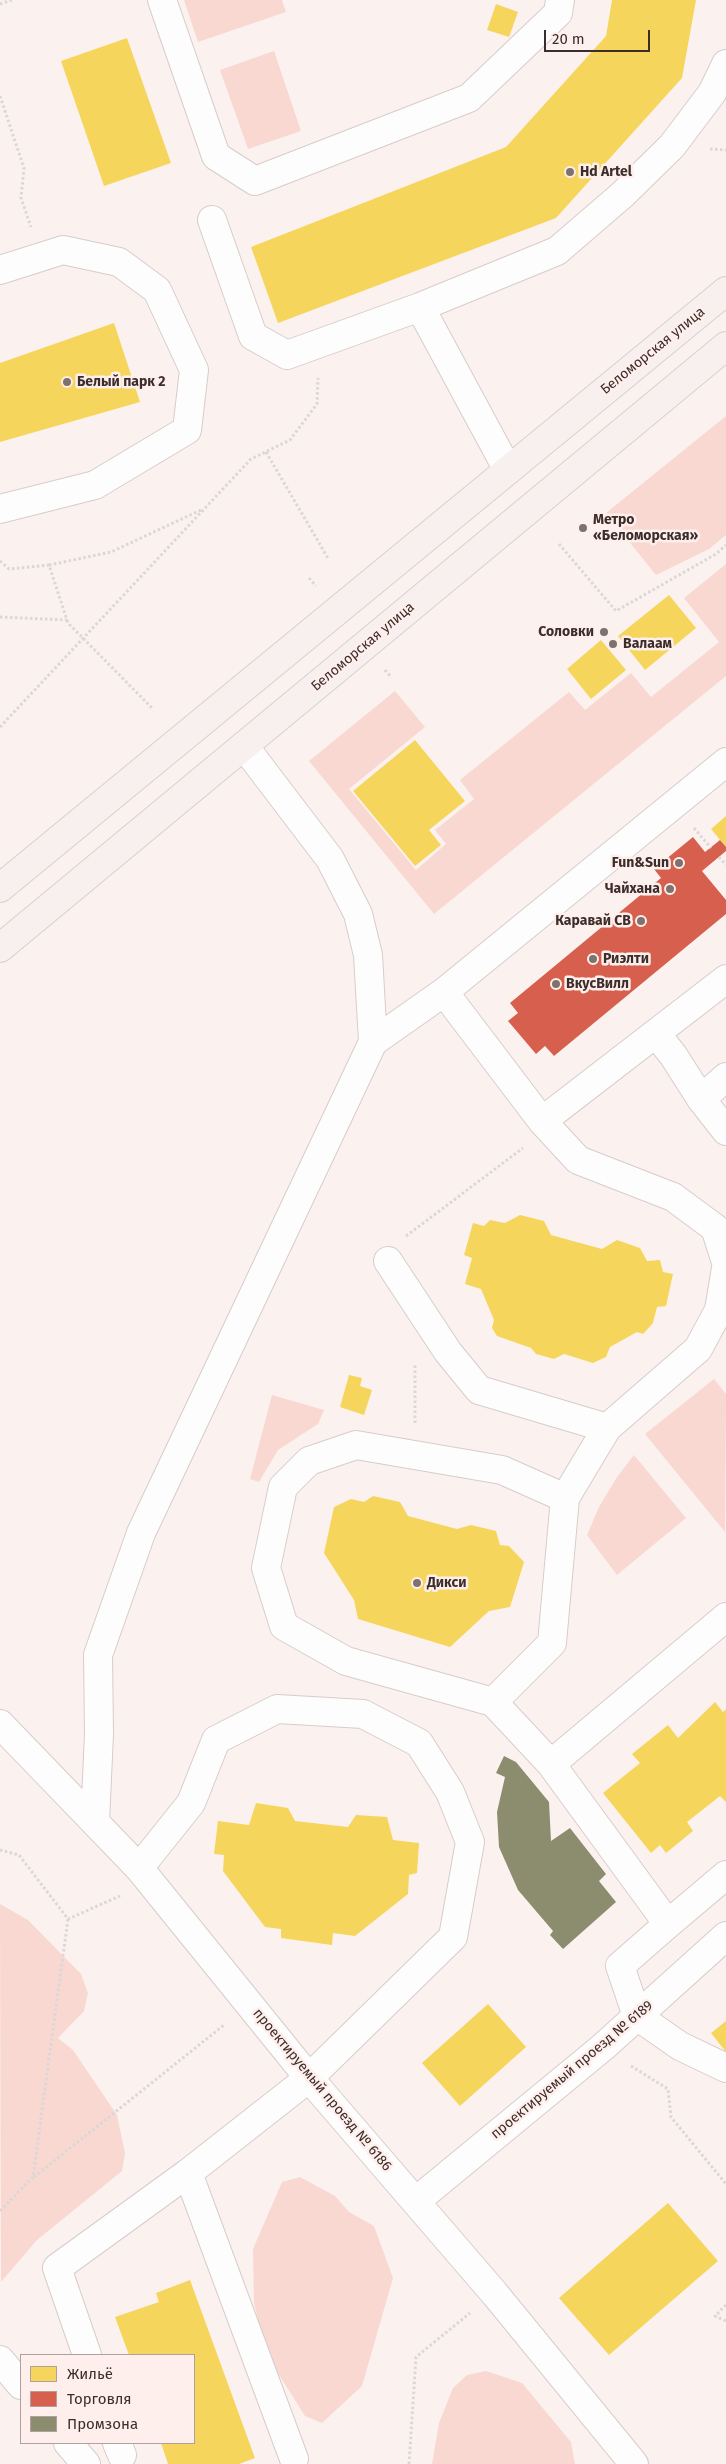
<!DOCTYPE html>
<meta charset="utf-8">
<style>
body{margin:0}
#map{position:relative;width:726px;height:2464px;overflow:hidden;background:#fbf2f0;font-family:"Fira Sans",sans-serif}
canvas{display:block}
.legend{position:absolute;left:20px;top:2354px;width:175px;height:90px;box-sizing:border-box;background:#ffefec;border:1px solid #b1a19e;margin:0;padding:6px 9px;list-style:none;font-size:15px;color:#3b2d2a}
.legend li{display:flex;align-items:center;gap:10px;height:25px}
.legend b{width:25px;border:1px solid #b1a19e}
.scale{position:absolute;left:544px;top:30px;width:106px;height:22px;box-sizing:border-box;border:2px solid #3b2d2a;border-top:0;padding-left:6px;font-size:15px;line-height:18px;white-space:nowrap;color:#3b2d2a;-webkit-text-stroke:4px #ffefec;paint-order:stroke}
</style>
<div id="map">
<canvas width="726" height="2464"></canvas>
<ul class="legend">
<li><b style="height:14px;background:#f6d55c"></b>Жильё</li>
<li><b style="height:14px;background:#d6604d"></b>Торговля</li>
<li><b style="height:14px;background:#8c8c6e"></b>Промзона</li>
</ul>
<div class="scale">20 m</div>
</div>
<script>
const context = document.querySelector('canvas').getContext('2d');
context.lineJoin = 'round';
function paint(path, color) { context.fillStyle = color; context.fill(path, 'evenodd'); }
const shape = rows => new Path2D(rows.map(r => 'M' + r).join(''));
function strokePath(path, color, width, dash) { context.strokeStyle = color; context.lineWidth = width; context.lineCap = dash ? 'butt' : 'round'; context.setLineDash(dash || []); context.stroke(path); }
function label(font, color, halo, rows, align = 'center') {
  context.font = font + ' "Fira Sans",sans-serif'; context.lineWidth = 5; context.setLineDash([]); context.textBaseline = 'middle'; context.strokeStyle = halo; context.fillStyle = color; for (const [text, x, y, turn = 0] of rows) {
    context.save(); context.translate(x, y); context.rotate((+turn || 0) * Math.PI / 180); context.textAlign = isNaN(turn) ? turn : align; if (halo) context.strokeText(text, 0, 0); context.fillText(text, 0, 0); context.restore();
  }
}
paint(shape([
 [184,0,282,0,286,12,198,42],
 [274,51,301,131,248,149,220,70],
 [726,416,726,535,709,549,656,575,606,513],
 [726,564,726,676,434,914,309,761,395,691,425,727,349,789,416,870,446,844,435,830,474,799,460,780,569,692,585,710,631,673,651,697,719,642,684,598],
 [714,1379,726,1394,725,1532,645,1434],
 [272,1395,324,1410,318,1424,278,1450,259,1482,250,1479],
 [634,1455,686,1518,617,1575,587,1535,599,1507,617,1477],
 [0,1904,28,1920,81,1974,88,1993,84,2011,58,2038,73,2050,117,2115,125,2153,122,2171,37,2240,1,2282],
 [300,2177,335,2196,349,2212,374,2226,393,2278,362,2386,322,2423,305,2416,267,2356,254,2303,253,2249,282,2182],
 [486,2371,522,2383,571,2442,575,2464,432,2464,439,2423,453,2388,467,2375]
]), '#f8d8d1');
paint(shape([
 [612,0,696,0,682,78,556,218,278,323,251,247,506,147,606,36],
 [496,4,518,12,509,37,487,30],
 [127,38,171,163,104,186,61,61],
 [114,323,140,402,0,442,0,363],
 [669,595,696,628,645,670,618,636],
 [601,640,626,670,591,699,567,669],
 [415,740,465,801,429,830,441,845,415,866,353,791],
 [726,816,726,847,711,829],
 [520,1215,544,1221,551,1235,602,1249,617,1240,640,1248,647,1261,660,1260,663,1272,673,1274,666,1306,657,1307,653,1323,643,1334,637,1332,610,1347,606,1357,593,1363,564,1354,554,1359,536,1354,531,1348,497,1336,492,1328,494,1320,481,1289,465,1284,472,1258,464,1255,473,1223,484,1226,490,1220,505,1223],
 [349,1375,362,1378,360,1386,372,1390,364,1415,340,1407],
 [373,1496,400,1502,408,1516,457,1529,471,1525,496,1531,500,1545,509,1546,524,1562,510,1607,489,1611,450,1647,358,1619,354,1600,324,1553,334,1507,351,1499,364,1502],
 [715,1702,723,1712,726,1709,726,1802,720,1796,687,1822,693,1831,666,1853,660,1845,651,1853,603,1793,640,1763,632,1754,668,1725,678,1738],
 [256,1803,288,1808,295,1821,348,1827,356,1815,387,1817,393,1840,419,1843,417,1873,409,1875,408,1894,355,1936,333,1933,332,1945,281,1938,281,1929,265,1927,223,1871,224,1855,214,1854,218,1821,249,1825],
 [488,2004,526,2047,460,2106,422,2063],
 [726,2021,726,2052,711,2033],
 [668,2203,718,2261,609,2355,559,2298],
 [190,2280,255,2458,239,2464,168,2464,161,2443,194,2443,194,2355,129,2355,115,2317,159,2302,156,2293]
]), '#f6d55c');
paint(shape([
 [693,837,705,852,720,840,726,847,726,851,702,871,726,900,726,914,554,1056,545,1046,536,1054,508,1021,518,1013,510,1003,661,878,654,869]
]), '#d6604d');
paint(shape([
 [504,1756,516,1762,549,1802,551,1841,570,1828,606,1874,599,1881,616,1902,563,1949,550,1935,553,1931,518,1890,499,1847,497,1812,505,1777,496,1773]
]), '#8c8c6e');
const minor = shape([
 [162,0,216,156,255,181,469,98,558,13,560,0],
 [212,220,253,336,287,355,420,307,557,251,622,195,672,146,712,93,726,64],
 [0,270,63,250,119,262,157,290,194,370,187,430,95,485,0,509],
 [420,307,508,470],
 [244,746,330,859,358,914,368,955,373,1042],
 [726,762,444,992,542,1121,726,979],
 [656,1034,673,1055,701,1099],
 [726,1077,701,1099,726,1131],
 [542,1121,578,1160,673,1197,715,1228,726,1262],
 [388,1261,448,1352,479,1390,607,1428,698,1349,719,1310,726,1268],
 [726,1617,551,1764,668,1924,620,1966,637,2016,680,2046,726,2068],
 [493,1702,346,1661,284,1626,266,1568,283,1487,309,1461,356,1445,502,1470,565,1498],
 [0,1724,139,1868,309,2078,495,2294,634,2464],
 [551,1764,493,1702,552,1643,565,1498,607,1428],
 [95,1822,99,1734,98,1655,141,1533,373,1042,444,992],
 [668,1924,726,1875],
 [188,2173,294,2459],
 [416,2201,603,2047,726,1936],
 [87,2355,57,2268,188,2173,309,2078,453,1937,470,1842,450,1792,419,1743,363,1714,277,1709,216,1740,191,1803,139,1868],
 [0,2360,21,2385],
 [68,2443,86,2464],
 [117,2443,122,2455]
]);
const major = shape([
 [0,888,726,291],
 [0,948,726,346]
]);
strokePath(minor, '#d7ccca', 30);
strokePath(major, '#d6d0cf', 30);
strokePath(shape([
 [0,4,12,0],
 [0,96,24,168,21,198,31,227],
 [710,149,726,150],
 [266,452,329,560],
 [559,544,616,611,716,554,726,545],
 [0,561,9,569,49,565,68,623,152,708],
 [49,565,111,552,203,509],
 [309,578,316,586],
 [0,617,67,620],
 [385,670,391,677],
 [0,727,251,459,290,440,317,404,318,378],
 [694,828,711,848],
 [719,857,726,865],
 [406,1236,523,1148],
 [415,1423,415,1364],
 [0,1850,19,1855,68,1919,120,1896],
 [631,2066,668,2089,671,2117,726,2184],
 [34,2177,224,2025],
 [0,2211,33,2177,68,1919],
 [726,2305,715,2316,726,2321],
 [409,2464,416,2357,470,2313]
]), '#dad7d6', 3, [2.5, 2.5]);
strokePath(minor, '#fefdfd', 28);
strokePath(major, '#f8f0ee', 28);
for (const [x, y, r, color] of [
 [570,172,5,"#7e726f"],
 [67,382,5,"#7e726f"],
 [583,528,5,"#7e726f"],
 [604,632,5,"#7e726f"],
 [613,644,5,"#7e726f"],
 [679,863,5,"#7e726f"],
 [670,889,5,"#7e726f"],
 [641,921,5,"#7e726f"],
 [593,959,5,"#7e726f"],
 [556,984,5,"#7e726f"],
 [417,1583,5,"#7e726f"]
]) { const dot = new Path2D(); dot.arc(x, y, r, 0, 2 * Math.PI); context.fillStyle = color; context.fill(dot); strokePath(dot, '#ffefec', 2); }
label('bold 14px', '#3b2d2a', '#ffefec', [
 ["Hd Artel",580,172],
 ["Белый парк 2",77,382],
 ["Метро",593,520],
 ["«Беломорская»",593,536],
 ["Соловки",594,632,"right"],
 ["Валаам",623,644],
 ["Fun&Sun",669,863,"right"],
 ["Чайхана",660,889,"right"],
 ["Каравай СВ",631,921,"right"],
 ["Риэлти",603,959],
 ["ВкусВилл",566,984],
 ["Дикси",427,1583]
], 'left');
label('14px', '#3b2d2a', '#ffefec', [
 ["Беломорская улица",653,351,-39],
 ["Беломорская улица",363,647,-40],
 ["проектируемый проезд № 6189",572,2070,-40],
 ["проектируемый проезд № 6186",322,2090,50]
]);
</script>
